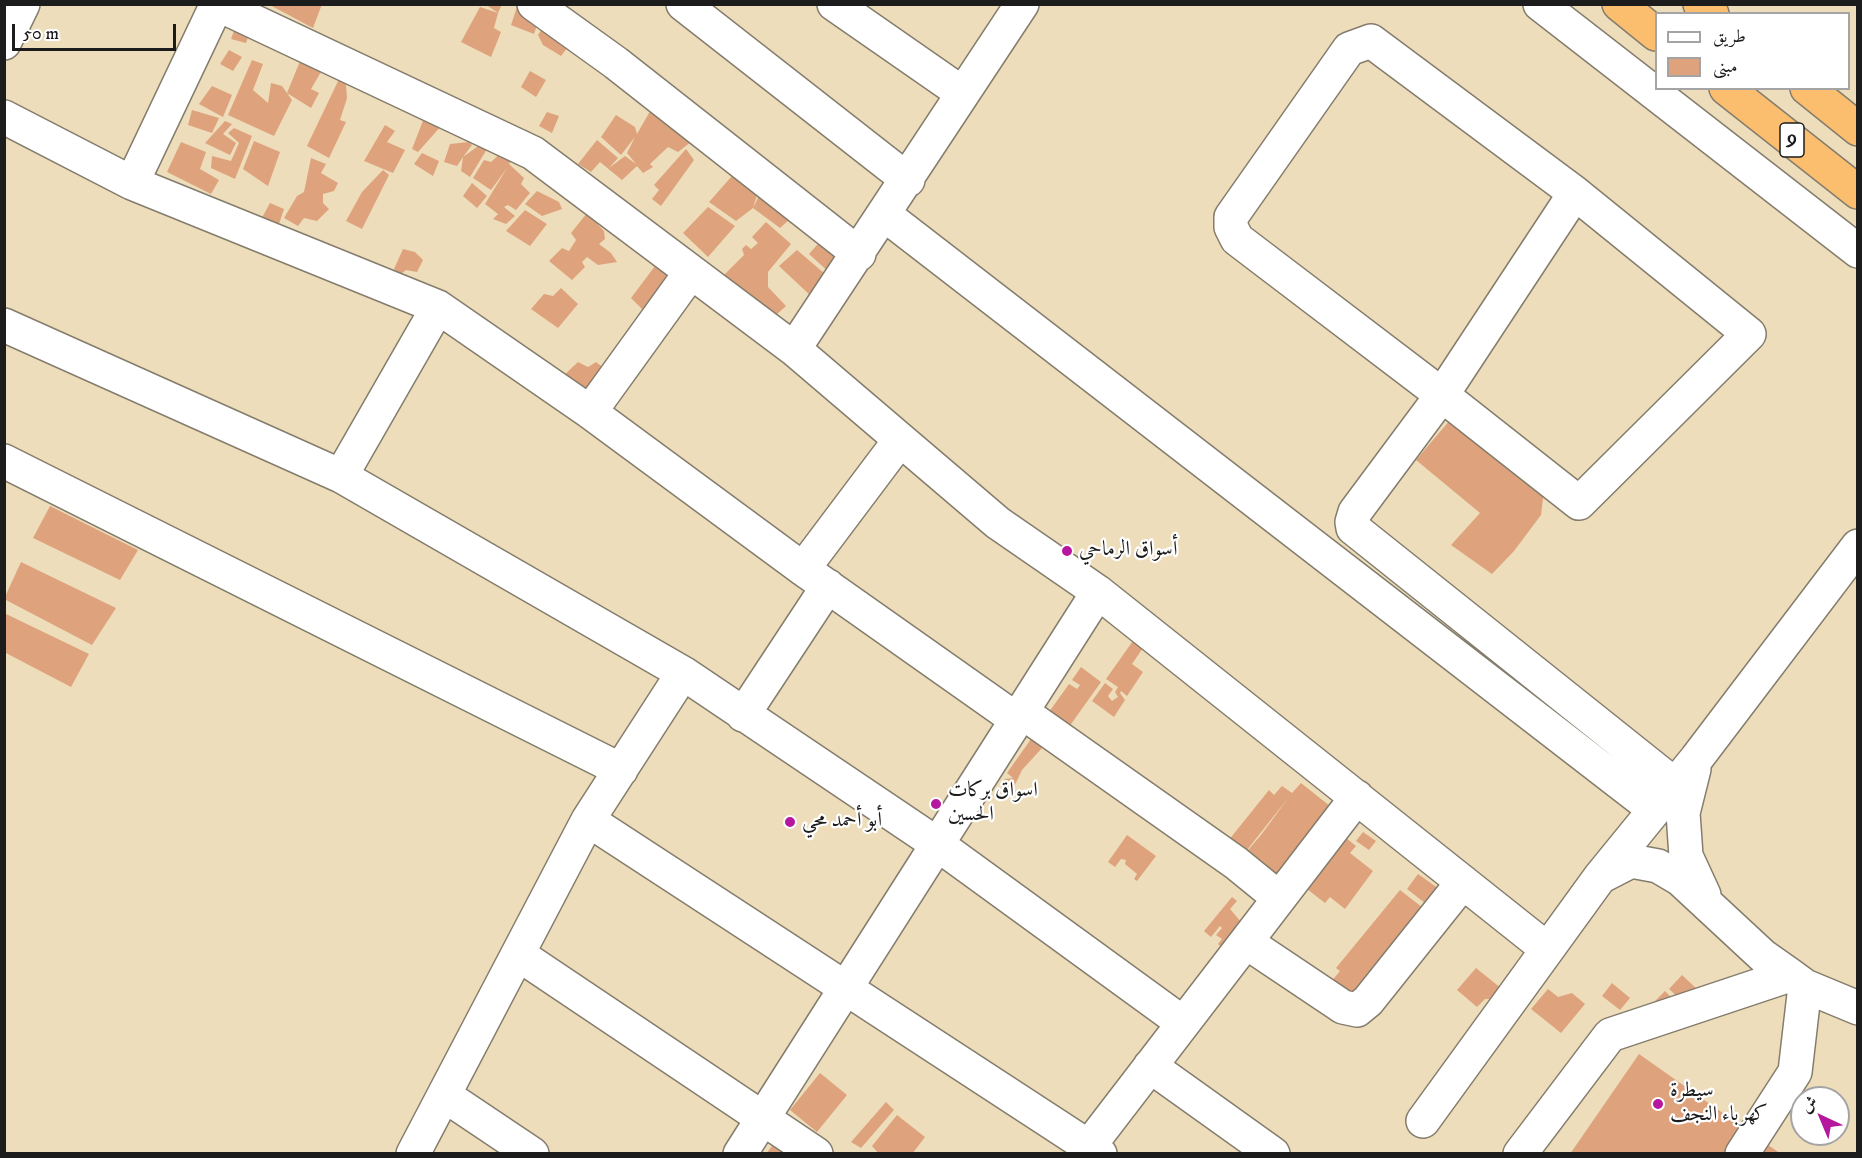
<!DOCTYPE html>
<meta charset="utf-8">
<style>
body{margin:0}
#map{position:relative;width:1862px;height:1158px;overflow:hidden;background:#edddbb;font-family:"IM FELL DW Pica",Amiri,serif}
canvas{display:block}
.frame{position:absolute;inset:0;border:6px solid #1c1c1c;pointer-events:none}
.legend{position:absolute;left:1655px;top:12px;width:195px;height:78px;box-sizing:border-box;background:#fff;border:2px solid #a4a4a4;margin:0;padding:8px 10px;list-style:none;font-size:18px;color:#1c1c1c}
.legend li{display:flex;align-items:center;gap:12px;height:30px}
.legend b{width:30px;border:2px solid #a4a4a4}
.north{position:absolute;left:1790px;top:1086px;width:60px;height:60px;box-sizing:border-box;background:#fff;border:2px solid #a4a4a4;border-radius:50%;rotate:316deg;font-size:16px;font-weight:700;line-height:24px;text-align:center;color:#1c1c1c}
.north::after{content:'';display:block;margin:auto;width:21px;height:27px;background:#b5179e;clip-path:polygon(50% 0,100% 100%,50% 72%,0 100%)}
.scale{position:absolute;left:12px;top:24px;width:164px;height:27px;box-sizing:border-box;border:3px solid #1c1c1c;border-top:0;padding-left:8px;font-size:18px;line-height:21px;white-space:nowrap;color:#1c1c1c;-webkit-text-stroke:4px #fff;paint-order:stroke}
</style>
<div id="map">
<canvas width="1862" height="1158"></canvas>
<div class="frame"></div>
<ul class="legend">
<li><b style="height:8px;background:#fff"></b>طريق</li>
<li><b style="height:16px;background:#dea37c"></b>مبنى</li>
</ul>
<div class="north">ش</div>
<div class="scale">50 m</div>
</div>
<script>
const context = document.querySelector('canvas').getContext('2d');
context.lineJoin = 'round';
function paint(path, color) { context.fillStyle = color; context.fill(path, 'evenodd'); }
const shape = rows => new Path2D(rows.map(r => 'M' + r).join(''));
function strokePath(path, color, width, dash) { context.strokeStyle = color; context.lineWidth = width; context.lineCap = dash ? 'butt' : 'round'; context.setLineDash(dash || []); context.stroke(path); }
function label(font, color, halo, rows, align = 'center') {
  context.font = font + ' "IM FELL DW Pica",Amiri,serif'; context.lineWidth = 4.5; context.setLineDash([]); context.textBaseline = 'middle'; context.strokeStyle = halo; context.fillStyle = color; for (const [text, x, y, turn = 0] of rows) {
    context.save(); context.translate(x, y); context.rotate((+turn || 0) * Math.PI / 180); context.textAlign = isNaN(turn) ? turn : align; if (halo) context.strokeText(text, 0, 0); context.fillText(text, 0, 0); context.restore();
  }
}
paint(shape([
 [268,4,322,4,313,28],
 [485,4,502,4,498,13],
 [518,4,524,4,540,16,534,34,511,25],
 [480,7,498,13,494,28,501,32,491,57,461,42],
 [238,20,252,26,246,43,231,39],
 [547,21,574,39,561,56,543,45,538,35],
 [229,50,242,57,233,71,220,64],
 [303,54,325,65,311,89,319,93,311,108,287,93,292,100,274,136,228,115,252,60,263,64,253,90,268,103,271,83,282,86,287,93],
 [530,71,546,80,536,97,521,87],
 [340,77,346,85,347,98,340,120,346,122,329,158,307,146],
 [212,86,232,95,223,117,199,104],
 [657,105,700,135,678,152,668,147,650,164,653,167,643,173,637,166,622,180,600,162,591,172,578,164,597,140,618,158,609,168,625,156,636,164,627,153,635,137,621,155,601,137,616,115,635,127,637,134,649,113],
 [192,110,219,118,212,133,188,125],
 [547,112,559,116,552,133,539,126],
 [424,118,442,125,418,152,412,149],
 [225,121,232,124,223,134,236,143,230,155,205,143],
 [385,125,395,131,387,142,405,150,393,173,364,161],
 [234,128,252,136,235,179,211,168,212,156,231,161,239,143,228,133],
 [254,141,280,152,268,186,243,169],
 [181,142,206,152,200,169,219,180,211,194,167,172],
 [469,142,472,145,463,157,481,144,487,149,470,177,461,171,463,157,457,166,444,162,450,144],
 [686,149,694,160,661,206,652,199,659,190,654,185],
 [504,150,514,157,509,164,524,178,521,184,530,193,516,210,508,205,504,207,515,216,506,224,493,219,498,214,485,204,507,168,491,190,473,178,484,160,491,162],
 [422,153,439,161,433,176,414,164],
 [311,158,326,164,321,173,338,183,334,191,323,194,323,203,329,209,317,221,304,218,298,226,284,218,297,196,304,192],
 [739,168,758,192,753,208,764,186,789,220,780,228,753,208,736,221,709,202],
 [383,170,389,175,362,229,346,221,362,192],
 [472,183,487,196,477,208,463,196],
 [537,191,559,202,562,209,542,216,525,204],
 [270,203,284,209,276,233,259,223],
 [708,207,735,226,708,257,683,233],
 [525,210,547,224,530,246,506,231],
 [587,213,604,231,605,239,599,244,611,253,617,262,598,265,587,257,582,262,585,267,572,280,549,261,562,248,569,251,576,240,571,233],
 [766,222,791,244,768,272,768,287,786,306,775,316,724,275,744,255,742,249,746,245,751,249,758,243,752,237],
 [825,236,848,252,831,274,809,254],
 [403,249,415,252,423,260,417,272,406,270,398,276,394,269],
 [797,250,831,279,812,297,779,266],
 [655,266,682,284,652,319,631,298],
 [561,288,578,304,558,328,531,309,544,294,553,296],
 [578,362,588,367,596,362,609,372,589,394,561,378],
 [1450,420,1545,482,1541,515,1514,551,1492,574,1451,545,1480,513,1416,460],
 [50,506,138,550,120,580,33,538],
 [21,562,116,608,92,645,4,599],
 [4,613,89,654,71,687,4,652],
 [1135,638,1145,645,1132,664,1143,672,1127,696,1121,691,1120,693,1125,700,1114,717,1092,701,1105,683,1113,689,1108,696,1112,701,1118,697,1115,692,1118,687,1106,679],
 [1081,667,1101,682,1069,727,1049,712,1069,684,1077,689,1080,685,1072,680],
 [1031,739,1042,748,1022,770,1011,793,1001,786,1005,779,1013,778,1007,773],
 [1301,783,1335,810,1271,893,1228,841,1269,790,1274,795,1282,786,1292,793],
 [1289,797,1261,835,1248,850,1247,850],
 [1363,832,1376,841,1369,850,1356,841],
 [1127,835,1156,856,1137,881,1134,879,1137,874,1125,864,1126,860,1121,859,1115,867,1108,862],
 [1346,838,1356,846,1350,853,1373,871,1345,909,1330,897,1325,903,1307,889],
 [1418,874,1442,891,1430,907,1407,889],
 [1400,890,1427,911,1353,1003,1330,983,1340,971,1336,968],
 [1232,897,1237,901,1230,909,1247,929,1236,927,1231,934,1237,939,1227,952,1218,944,1222,939,1216,935,1222,928,1220,926,1211,937,1204,931],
 [1476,968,1507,993,1498,1005,1490,999,1485,999,1477,1007,1457,990],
 [1682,975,1697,989,1684,1003,1669,989],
 [1612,983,1630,998,1620,1010,1602,996],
 [1548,989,1558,997,1572,993,1585,1004,1561,1033,1531,1009],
 [1665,991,1673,999,1663,1009,1655,1001],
 [1639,1054,1781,1154,1570,1154],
 [820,1073,847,1095,817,1132,790,1110],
 [886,1102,894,1110,861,1148,851,1142],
 [897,1115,925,1137,912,1154,879,1154,872,1146],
 [775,1142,787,1154,766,1154]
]), '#dea37c');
const minor = shape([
 [534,4,616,63,859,254],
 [683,4,908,180],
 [834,4,962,93],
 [1540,4,1858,251],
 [1371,41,1575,193,1749,334,1579,503,1442,395,1237,239,1231,227,1231,217,1349,49,1371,41],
 [4,43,23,4],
 [4,117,132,183,438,307,590,412,803,569,1017,720],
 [132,183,217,4,533,153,794,349,998,523,1098,592,1547,949],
 [1575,193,1442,395,1355,512,1352,522,1353,528,1675,785],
 [885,215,1655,810],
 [4,325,341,476,683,673,937,844,1183,1023],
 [794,349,1022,4],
 [590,412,691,272],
 [4,461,621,770],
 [341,476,438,307],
 [803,569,900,440],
 [1022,712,1236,863,1279,898],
 [743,715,828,586],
 [1694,769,1683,813,1686,856,1704,895],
 [588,820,1100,1154],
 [1600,877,1631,861,1658,866,1680,879,1763,956,1790,975,1805,986,1858,1008],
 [1246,942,1343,1007,1357,1010,1368,1001,1463,882],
 [518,954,816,1154],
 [1150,1066,1273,1154],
 [444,1095,532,1154],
 [1423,1121,1600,877,1697,758,1858,546],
 [413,1154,588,820,683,673],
 [740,1154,1098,592],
 [1083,1154,1357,797],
 [1520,1154,1610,1035,1790,975],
 [1742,1154,1795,1072,1805,986]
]);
const highway = shape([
 [1619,4,1656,34],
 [1700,4,1712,14],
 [1726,88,1858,192],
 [1807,88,1858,129]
]);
strokePath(minor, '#847c6c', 36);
strokePath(highway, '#847c6c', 36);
strokePath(minor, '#fff', 33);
strokePath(highway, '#fbbe6e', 33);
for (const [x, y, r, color] of [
 [1067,551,6,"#b5179e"],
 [936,804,6,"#b5179e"],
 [790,822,6,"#b5179e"],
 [1658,1104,6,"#b5179e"]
]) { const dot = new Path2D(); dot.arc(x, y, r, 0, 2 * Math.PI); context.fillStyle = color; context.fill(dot); strokePath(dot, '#fff', 2); }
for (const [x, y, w] of [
 [1792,140,24]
]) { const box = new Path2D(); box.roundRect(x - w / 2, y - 17, w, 34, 4.5); context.fillStyle = '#fff'; context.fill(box); strokePath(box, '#1c1c1c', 1.5); }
label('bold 20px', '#1c1c1c', null, [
 ["9",1792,140]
]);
label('21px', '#1c1c1c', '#fff', [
 ["أسواق الرماحي",1079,551],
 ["اسواق بركات",948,792],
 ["الحسين",948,816],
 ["أبو أحمد محي",802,822],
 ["سيطرة",1670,1092],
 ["كهرباء النجف",1670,1116]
], 'left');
</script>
